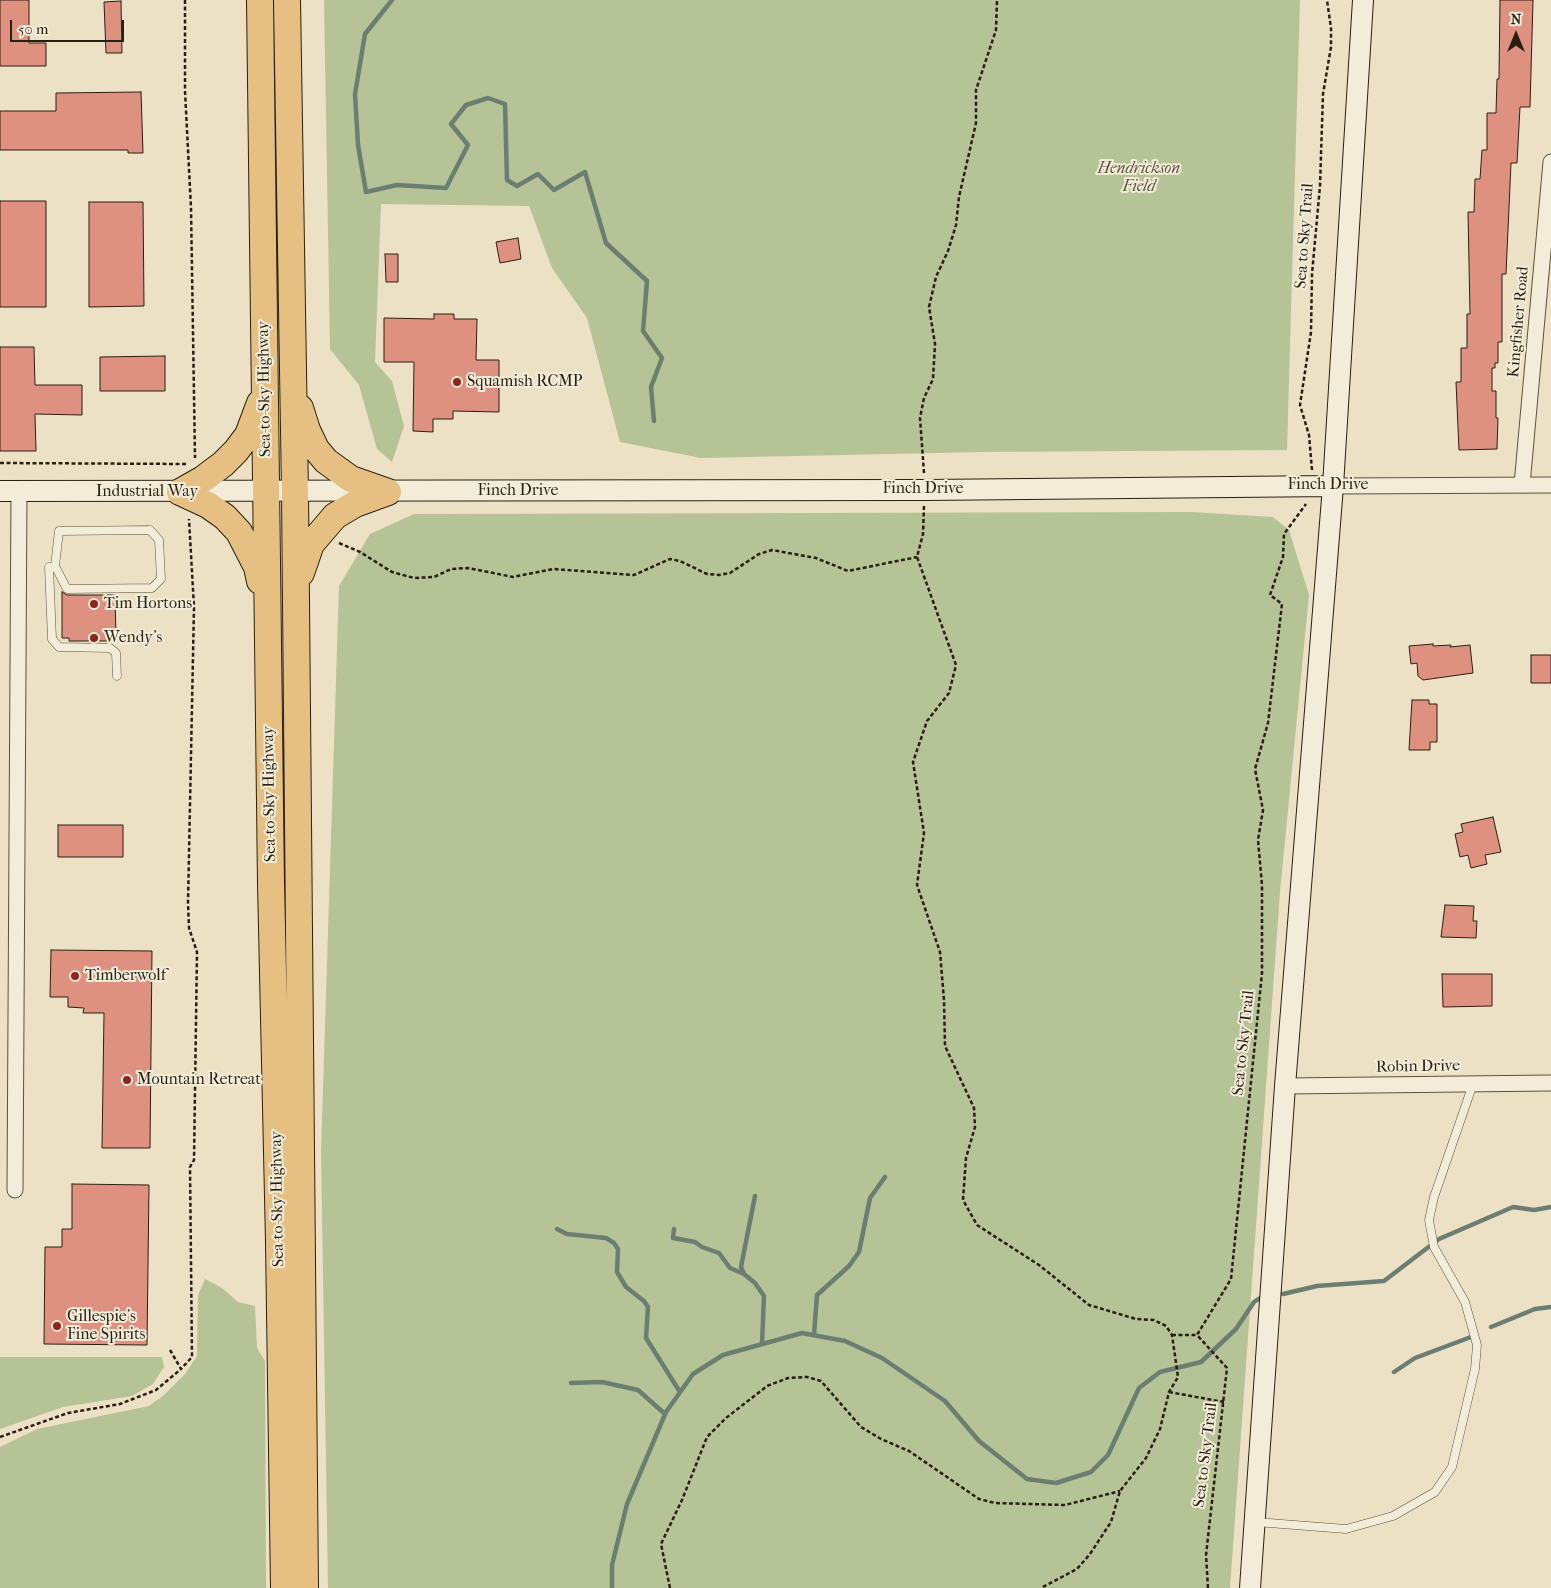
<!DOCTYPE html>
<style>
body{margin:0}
#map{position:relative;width:1551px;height:1588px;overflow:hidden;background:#ede1c5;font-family:"IM FELL French Canon",serif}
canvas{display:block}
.north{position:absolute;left:1491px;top:10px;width:50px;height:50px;-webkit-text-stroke:4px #f3ecd9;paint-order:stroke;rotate:0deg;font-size:14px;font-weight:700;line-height:20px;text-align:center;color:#291f11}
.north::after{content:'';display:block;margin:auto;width:18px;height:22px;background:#291f11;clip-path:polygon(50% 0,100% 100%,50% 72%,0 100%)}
.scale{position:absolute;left:10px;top:20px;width:114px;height:22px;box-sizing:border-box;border:2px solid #291f11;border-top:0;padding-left:6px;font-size:15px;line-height:18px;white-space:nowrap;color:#291f11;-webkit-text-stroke:4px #f3ecd9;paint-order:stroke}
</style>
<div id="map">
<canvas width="1551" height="1588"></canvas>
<div class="north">N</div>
<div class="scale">50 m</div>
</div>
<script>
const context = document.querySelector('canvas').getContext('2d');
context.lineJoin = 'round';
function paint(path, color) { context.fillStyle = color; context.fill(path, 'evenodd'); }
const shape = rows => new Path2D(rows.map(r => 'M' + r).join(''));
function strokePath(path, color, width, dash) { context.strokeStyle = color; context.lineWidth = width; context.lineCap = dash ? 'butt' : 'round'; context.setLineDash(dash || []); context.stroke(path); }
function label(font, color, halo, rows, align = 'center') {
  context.font = font + ' "IM FELL French Canon",serif'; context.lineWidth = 4; context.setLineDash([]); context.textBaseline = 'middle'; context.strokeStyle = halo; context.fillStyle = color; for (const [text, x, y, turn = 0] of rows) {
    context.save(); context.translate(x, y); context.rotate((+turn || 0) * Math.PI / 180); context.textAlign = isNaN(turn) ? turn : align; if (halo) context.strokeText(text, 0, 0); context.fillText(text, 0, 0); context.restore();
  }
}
paint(shape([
 [324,0,1300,0,1287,450,982,452,701,458,620,442,587,318,552,268,529,206,381,204,375,362,392,381,404,426,392,462,377,449,359,385,330,349],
 [1192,512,1273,517,1289,530,1309,595,1280,892,1230,1588,328,1588,321,1152,339,586,370,534,414,514],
 [205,1279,222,1288,238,1302,255,1306,257,1348,265,1361,266,1588,0,1588,0,1447,37,1429,149,1406,164,1395,185,1374,197,1356,198,1295],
 [0,1357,162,1357,164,1367,153,1384,132,1396,63,1407,0,1429]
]), '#b5c396');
strokePath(shape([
 [392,0,365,34,355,94,358,145,366,192,397,185,446,188,468,145,451,124,466,105,488,98,505,104,507,180,517,186,538,174,554,190,585,172,606,243,647,281,643,331,662,358,651,387,654,421],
 [755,1196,741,1267,744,1274,755,1283,764,1296,762,1344],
 [557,1229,567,1234,606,1238,614,1243,618,1249,617,1272,626,1287,644,1301,648,1307,646,1338,680,1392],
 [674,1229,673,1238,695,1242,702,1247,719,1253,730,1268,744,1274],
 [1283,1294,1317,1286,1384,1281,1439,1239,1513,1207,1534,1210,1551,1207],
 [1491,1327,1535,1309,1551,1307],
 [814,1335,817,1295,849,1266,859,1252,870,1198,885,1177],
 [1394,1372,1415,1358,1471,1337],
 [571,1383,602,1382,638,1390,665,1414],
 [612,1588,612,1565,627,1504,666,1412,693,1374,723,1355,802,1333,845,1341,882,1358,945,1401,979,1441,1027,1479,1056,1483,1091,1472,1108,1455,1139,1388,1160,1372,1201,1362,1236,1329,1254,1302,1263,1296]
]), '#6c7e71', 4.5);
const building = shape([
 [0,0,29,0,29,43,46,43,46,66,0,66,0,0],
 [1500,0,1533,0,1530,107,1520,107,1517,163,1511,163,1506,274,1502,274,1502,342,1498,342,1498,363,1495,363,1495,368,1492,368,1492,391,1496,391,1496,418,1498,418,1497,449,1459,450,1456,382,1461,382,1461,348,1467,348,1467,314,1470,314,1468,212,1474,212,1475,179,1480,179,1482,150,1487,150,1487,113,1496,113,1497,79,1499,79,1500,0],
 [121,1,122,53,106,53,104,2,121,1],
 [141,92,143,153,128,153,128,150,0,150,0,111,56,111,56,93,141,92],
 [0,201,46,201,46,307,0,307,0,201],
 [89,202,143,202,144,306,89,307,89,202],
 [518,238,521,259,500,263,496,242,518,238],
 [385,254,398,254,398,282,386,282,385,254],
 [434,314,454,314,454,319,477,319,476,360,499,360,499,412,453,411,453,419,433,419,433,432,413,431,414,362,384,362,384,318,434,319,434,314],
 [0,347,34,347,35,385,82,385,82,415,35,414,36,451,0,451,0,347],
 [165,356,165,391,100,391,100,357,165,356],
 [62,592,67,595,115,595,116,637,108,638,108,641,69,641,69,638,62,638,62,592],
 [1433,644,1433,646,1451,645,1450,647,1470,645,1473,673,1423,680,1418,676,1417,663,1411,664,1409,646,1433,644],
 [1531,655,1551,655,1551,683,1531,683,1531,655],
 [1412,700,1429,700,1429,704,1437,704,1437,742,1430,742,1430,750,1409,750,1412,700],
 [1493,817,1501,852,1485,855,1487,864,1471,868,1468,855,1460,857,1455,834,1463,832,1461,824,1493,817],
 [58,825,123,825,123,857,58,857,58,825],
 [1445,905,1474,906,1473,921,1477,921,1476,938,1441,937,1445,905],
 [51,950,152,951,150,1148,102,1148,104,1013,83,1013,84,1008,68,1007,68,997,50,997,51,950],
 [1442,974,1492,974,1492,1006,1443,1007,1442,974],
 [72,1184,149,1185,147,1345,44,1344,45,1247,62,1247,62,1229,72,1229,72,1184]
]);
paint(building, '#de9180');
strokePath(building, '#291f11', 1);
const lane = shape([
 [150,530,159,540,161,579,152,588,67,589,55,566,59,531,150,530],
 [49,567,52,639,59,647,110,648,116,653,117,676],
 [1256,1522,1346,1529,1393,1516,1435,1492,1452,1467,1475,1369,1477,1345,1465,1302,1434,1247,1429,1220,1434,1197,1473,1084]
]);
const street = shape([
 [1522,485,1551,162],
 [1333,486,1551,485],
 [1285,1086,1551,1083],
 [15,1190,19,491]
]);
const secondary = shape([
 [0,491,925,490,1333,486],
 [1250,1588,1285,1086,1333,486,1363,0]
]);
const highway = shape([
 [260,0,271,883,279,1242,284,1588],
 [287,0,295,492,305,1588],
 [300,408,307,430,316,449,326,461,351,479,388,492],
 [180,492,208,505,225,517,239,532,257,567,260,581],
 [180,492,203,479,223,464,236,451,248,435,260,403],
 [301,573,311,544,335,516,355,504,388,492]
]);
strokePath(lane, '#5a503e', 9);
strokePath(street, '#5a503e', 17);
strokePath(secondary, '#291f11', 22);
strokePath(highway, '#291f11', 28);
strokePath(shape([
 [185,0,185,91,191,208,195,458],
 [0,463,186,464],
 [1312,470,1309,435,1300,405,1311,332,1312,274,1320,186,1323,94,1331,47,1331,28,1327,0],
 [924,473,920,418,924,398,933,379,935,344,929,307,936,277,948,251,956,225,959,197,976,123,976,90,996,30,997,0],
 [924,506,923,534,917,557,956,665,949,693,927,721,913,762,924,833,917,885,940,952,944,1000,945,1046,974,1108,975,1127,966,1158,963,1200,977,1225,1039,1265,1089,1305,1136,1319,1154,1320,1166,1326,1172,1335,1178,1377,1169,1392,1160,1429,1146,1458,1120,1491,1111,1522,1090,1554,1077,1569,1041,1588],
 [339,543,360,552,392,572,414,578,434,577,451,569,468,568,513,577,553,569,634,575,670,559,680,561,707,574,719,575,730,573,759,554,772,550,816,558,848,571,917,557],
 [1172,1335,1197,1335],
 [170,1350,181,1369,192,1357,190,1167,194,1160,197,952,189,928,188,903,194,607,189,519],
 [1169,1392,1224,1402],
 [0,1437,68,1413,120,1404,156,1390,181,1369],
 [670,1588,661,1544,682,1500,707,1437,726,1418,767,1386,788,1378,807,1377,821,1381,861,1427,881,1439,909,1451,979,1499,995,1503,1065,1505,1120,1491],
 [1208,1588,1206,1555,1227,1368,1197,1335,1231,1279,1262,973,1262,885,1258,840,1263,810,1255,769,1268,723,1282,604,1270,595,1283,557,1284,534,1306,504]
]), '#291f11', 2.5, [4, 2.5]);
strokePath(lane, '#f3ecd9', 8);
strokePath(street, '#f3ecd9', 15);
strokePath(secondary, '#f3ecd9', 20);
strokePath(highway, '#e6c082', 26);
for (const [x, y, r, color] of [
 [457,382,5,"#8f2418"],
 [94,604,5,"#8f2418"],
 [94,638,5,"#8f2418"],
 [75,976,5,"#8f2418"],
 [127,1080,5,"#8f2418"],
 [57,1326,5,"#8f2418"]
]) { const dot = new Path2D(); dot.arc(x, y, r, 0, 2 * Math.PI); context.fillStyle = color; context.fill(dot); strokePath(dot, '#f3ecd9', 2); }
label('italic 16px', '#535039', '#f3ecd9', [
 ["Hendrickson",1139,169],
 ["Field",1139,187]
]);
label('16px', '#291f11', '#f3ecd9', [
 ["Sea to Sky Trail",1305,236,-86],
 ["Kingfisher Road",1519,322,-85],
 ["Sea-to-Sky Highway",265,389,-91],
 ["Finch Drive",1328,485],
 ["Finch Drive",923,489],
 ["Finch Drive",518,491],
 ["Industrial Way",147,492],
 ["Sea-to-Sky Highway",270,794,-91],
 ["Sea to Sky Trail",1244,1043,-84],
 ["Robin Drive",1418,1067,-1],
 ["Sea-to-Sky Highway",278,1199,-91],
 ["Sea to Sky Trail",1206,1455,-83]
]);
label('16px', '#291f11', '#f3ecd9', [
 ["Squamish RCMP",467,382],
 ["Tim Hortons",104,604],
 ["Wendy's",104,638],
 ["Timberwolf",85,976],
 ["Mountain Retreat",137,1080],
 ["Gillespie's",67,1317],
 ["Fine Spirits",67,1335]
], 'left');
</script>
